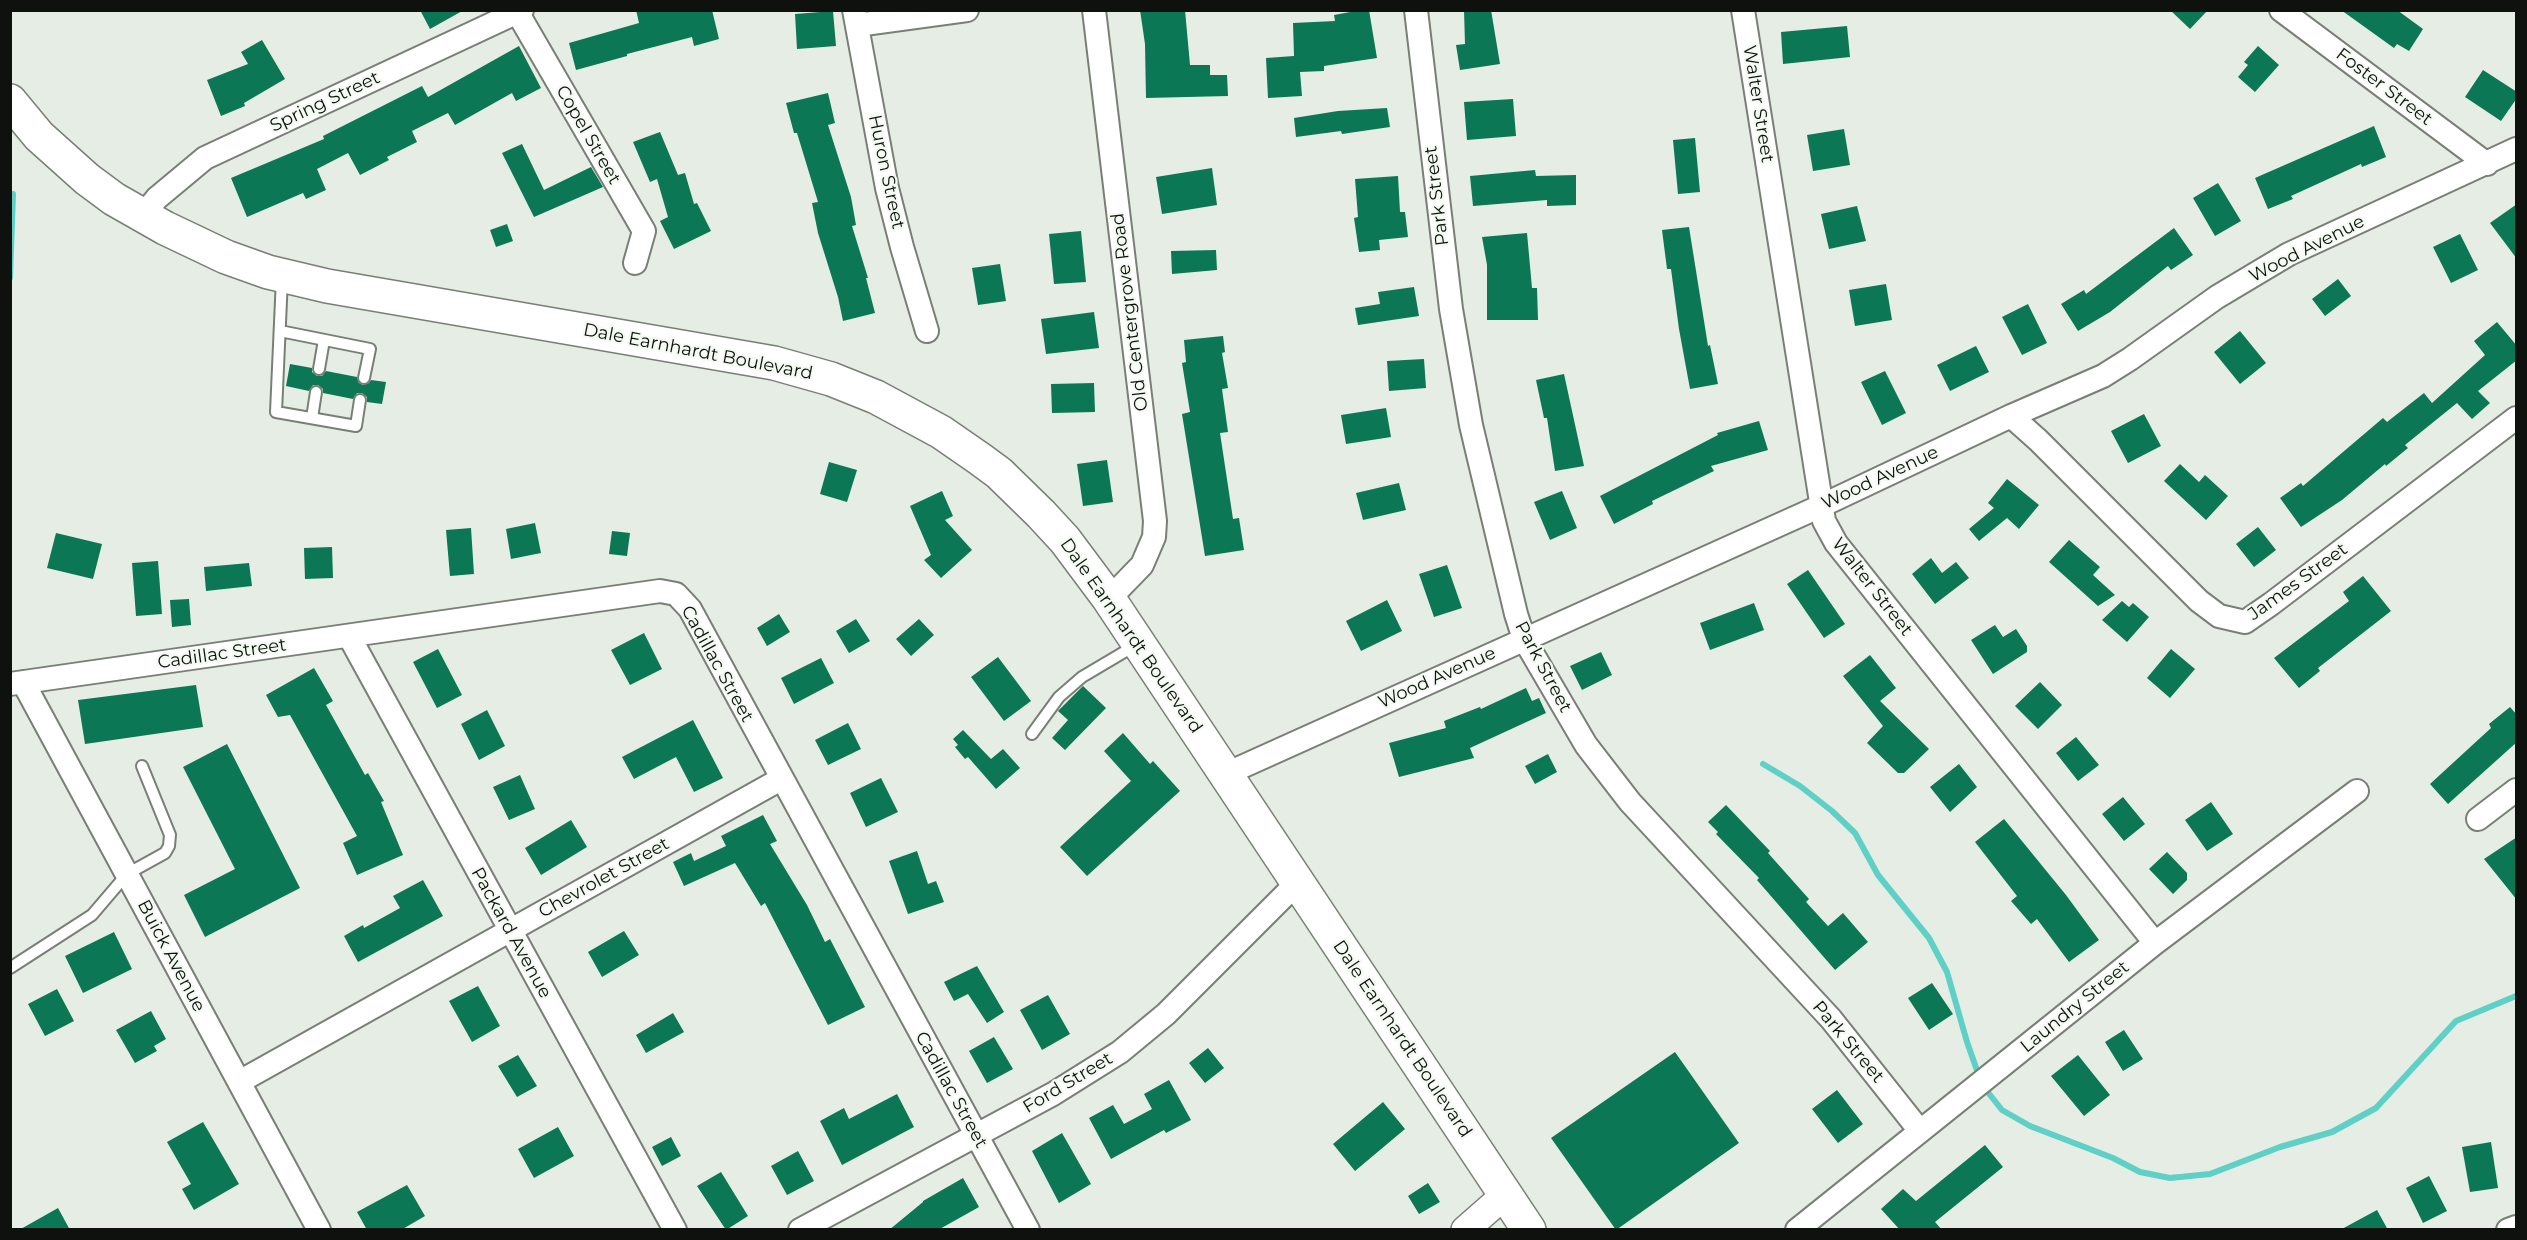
<!DOCTYPE html>
<style>
body{margin:0}
#map{position:relative;width:2527px;height:1240px;overflow:hidden;background:#e5ede4;font-family:Montserrat,sans-serif}
canvas{display:block}
.frame{position:absolute;inset:0;border:12px solid #0e110e;pointer-events:none}
</style>
<div id="map">
<canvas width="2527" height="1240"></canvas>
<div class="frame"></div>
</div>
<script>
const context = document.querySelector('canvas').getContext('2d');
context.lineJoin = 'round';
const shape = rows => new Path2D(rows.map(r => 'M' + r).join(''));
function strokePath(path, color, width, dash) { context.strokeStyle = color; context.lineWidth = width; context.lineCap = dash ? 'butt' : 'round'; context.setLineDash(dash || []); context.stroke(path); }
function paint(path, color) { context.fillStyle = color; context.fill(path, 'evenodd'); }
function label(font, color, halo, rows, align = 'center') {
  context.font = font + ' Montserrat,sans-serif'; context.lineWidth = 4.5; context.setLineDash([]); context.textBaseline = 'middle'; context.strokeStyle = halo; context.fillStyle = color; for (const [text, x, y, turn = 0] of rows) {
    context.save(); context.translate(x, y); context.rotate((+turn || 0) * Math.PI / 180); context.textAlign = isNaN(turn) ? turn : align; if (halo) context.strokeText(text, 0, 0); context.fillText(text, 0, 0); context.restore();
  }
}
strokePath(shape([
 [10,278,13,194],
 [1763,764,1800,786,1832,811,1855,833,1878,875,1929,938,1947,972,1967,1042,1979,1076],
 [1983,1086,2002,1110,2030,1126,2113,1158,2140,1172,2170,1178,2210,1174,2280,1147,2332,1132,2376,1108,2456,1021,2516,996]
]), '#5ed0c6', 6);
paint(shape([
 [420,10,464,10,430,29],
 [636,10,712,10,719,39,694,46,692,37,627,54,627,56,576,70,569,43,639,23],
 [1140,10,1185,10,1190,65,1210,65,1210,75,1227,75,1228,96,1146,98,1145,44],
 [1361,10,1369,10,1377,58,1324,66,1324,71,1300,72,1302,96,1268,98,1266,58,1294,56,1293,23,1335,21,1334,15],
 [1464,10,1491,10,1500,64,1460,70,1456,45,1465,44],
 [2170,10,2208,10,2190,29],
 [2341,10,2397,10,2423,29,2409,51,2397,44,2394,48],
 [833,11,836,46,797,49,795,14],
 [1847,26,1850,57,1783,64,1781,32],
 [262,40,285,79,244,103,245,106,221,116,207,80,248,64,241,52],
 [519,46,541,88,516,101,512,93,455,125,448,113,412,131,417,142,387,157,389,160,360,175,348,153,317,169,326,190,306,199,303,193,247,217,231,178,324,139,323,136,422,86,428,97],
 [2258,46,2279,65,2255,92,2238,77,2248,65,2244,62],
 [2483,70,2517,92,2517,98,2501,121,2465,97],
 [828,93,835,123,828,125,851,197,856,225,852,226,868,278,866,278,875,313,843,321,838,297,818,233,812,203,818,202,797,133,794,133,786,103],
 [1513,99,1516,136,1467,140,1464,102],
 [1387,108,1390,127,1342,134,1341,131,1296,137,1294,118,1338,111],
 [2374,126,2386,157,2362,167,2361,164,2291,196,2293,199,2268,209,2255,178],
 [1844,129,1850,165,1813,171,1807,135],
 [660,132,678,175,685,173,694,204,697,203,711,231,674,249,660,221,668,217,657,179,650,182,633,142],
 [1695,138,1700,192,1678,194,1673,140],
 [522,144,544,190,591,167,603,187,534,217,502,153],
 [1212,168,1217,205,1162,214,1156,177],
 [1535,170,1536,176,1576,175,1576,205,1547,206,1547,200,1473,206,1470,176],
 [1398,176,1400,212,1405,212,1408,237,1379,240,1380,250,1359,252,1354,218,1358,217,1355,179],
 [2218,183,2241,221,2215,236,2193,198],
 [2517,204,2517,259,2490,223],
 [1857,206,1866,241,1829,249,1821,214],
 [507,224,513,241,496,247,490,230],
 [1689,227,1708,346,1710,345,1718,384,1690,389,1679,329,1671,269,1667,269,1662,230],
 [2174,228,2193,255,2171,270,2168,266,2110,312,2078,331,2061,304,2084,290,2086,294],
 [1081,231,1086,282,1054,284,1049,234],
 [1527,233,1532,288,1537,288,1538,320,1487,320,1487,265,1482,237],
 [2460,234,2478,270,2451,283,2433,247],
 [1216,250,1217,270,1172,274,1171,251],
 [1000,264,1006,301,978,305,972,268],
 [2338,279,2351,296,2325,316,2312,299],
 [1886,284,1892,320,1855,326,1849,290],
 [1414,287,1419,316,1358,325,1355,308,1380,304,1378,292],
 [2028,304,2047,343,2022,355,2002,317],
 [1094,312,1099,348,1046,354,1041,319],
 [2497,322,2517,346,2517,360,2478,391,2490,403,2472,419,2457,403,2405,445,2408,448,2386,466,2385,464,2342,500,2301,527,2280,498,2301,483,2303,486,2383,418,2387,422,2424,393,2432,403,2485,355,2474,341],
 [2240,331,2266,363,2240,384,2214,352],
 [1223,336,1225,352,1222,353,1228,388,1222,389,1228,432,1220,433,1233,519,1239,518,1244,550,1205,556,1182,414,1190,412,1182,363,1186,362,1184,340],
 [1976,346,1989,372,1950,391,1937,365],
 [1424,359,1426,388,1389,391,1387,361],
 [290,364,312,368,312,372,317,376,322,376,326,371,357,377,359,383,363,385,369,383,371,380,386,382,382,404,367,402,367,397,362,393,357,393,353,399,323,393,323,389,318,385,313,385,309,391,286,386],
 [1885,371,1906,413,1882,425,1861,382],
 [1564,374,1584,466,1555,471,1547,418,1544,418,1536,380],
 [1094,383,1095,412,1052,413,1051,384],
 [1386,408,1391,437,1346,444,1341,415],
 [2144,414,2161,446,2128,463,2111,431],
 [1759,421,1768,450,1711,466,1714,471,1652,501,1653,504,1614,524,1600,496,1718,435,1717,433],
 [1107,460,1113,502,1083,506,1077,464],
 [829,462,857,470,847,502,820,494],
 [2180,464,2199,482,2205,475,2228,496,2206,520,2164,481],
 [2007,479,2039,505,2019,529,2007,518,1979,541,1969,529,1994,508,1988,503],
 [1399,483,1406,510,1363,520,1356,493],
 [942,491,953,516,945,520,972,550,941,578,924,560,931,555,910,506],
 [1562,491,1577,528,1550,540,1534,502],
 [535,523,541,553,511,559,506,529],
 [2258,527,2276,550,2254,567,2236,544],
 [471,528,474,574,450,576,446,530],
 [612,531,630,533,627,556,609,554],
 [56,533,102,544,93,579,47,568],
 [2069,540,2100,567,2093,575,2115,595,2098,606,2049,562],
 [332,547,333,578,305,579,304,548],
 [1931,558,1942,573,1956,562,1969,578,1935,604,1912,574],
 [158,561,162,614,136,616,132,563],
 [249,563,252,586,206,591,204,567],
 [1447,565,1462,608,1434,617,1419,574],
 [1808,570,1845,624,1824,638,1787,584],
 [2363,576,2391,611,2318,668,2320,671,2299,688,2274,658,2349,601,2343,592],
 [189,599,191,625,172,627,170,600],
 [1387,600,1402,631,1361,651,1346,621],
 [2122,601,2129,607,2133,603,2149,617,2127,642,2102,620],
 [1754,603,1764,630,1710,650,1700,623],
 [779,614,790,632,767,646,757,628],
 [856,619,870,641,849,653,836,631],
 [919,619,934,635,911,656,896,639],
 [1995,625,2003,637,2016,629,2027,646,2027,652,1993,674,1971,640],
 [644,633,662,669,630,685,611,650],
 [438,649,462,695,437,708,413,662],
 [2171,649,2195,669,2170,698,2147,678],
 [1601,652,1612,675,1582,690,1570,666],
 [1870,655,1896,688,1880,701,1929,749,1904,773,1898,773,1867,743,1883,726,1843,676],
 [998,657,1031,701,1004,721,971,677],
 [821,658,834,683,794,704,781,678],
 [314,668,333,701,326,705,365,775,368,773,384,801,381,802,403,855,357,875,343,843,357,836,290,715,278,717,266,695],
 [2040,682,2062,705,2038,729,2015,706],
 [196,685,203,727,85,744,78,700],
 [1083,686,1106,708,1065,750,1052,738,1068,720,1058,711],
 [1526,688,1532,701,1539,698,1546,713,1470,748,1474,758,1399,777,1389,743,1446,728,1444,721,1480,707,1481,709],
 [2510,707,2517,715,2517,742,2448,804,2430,784,2491,728,2489,724],
 [487,710,505,746,479,760,461,724],
 [693,720,723,778,694,792,676,757,634,779,622,757],
 [848,723,861,749,828,765,815,740],
 [963,730,991,759,1003,749,1020,768,996,789,968,757,965,759,955,747,958,745,953,739],
 [1123,733,1150,764,1153,761,1180,791,1087,876,1060,847,1131,781,1104,751],
 [2076,737,2099,765,2078,781,2056,753],
 [227,744,300,888,205,937,184,895,235,869,183,767],
 [1548,754,1557,772,1535,784,1525,766],
 [1959,764,1977,787,1950,812,1930,787],
 [520,775,535,809,509,820,493,787],
 [881,778,898,812,866,827,850,793],
 [2123,797,2145,824,2124,841,2102,814],
 [2211,802,2233,834,2207,851,2185,820],
 [1726,805,1770,851,1768,853,1809,899,1806,902,1828,926,1843,913,1868,942,1835,970,1757,880,1759,878,1716,834,1718,832,1708,822],
 [763,815,777,841,770,844,807,905,825,942,830,939,865,1007,828,1025,765,903,761,906,735,863,684,886,673,862,691,853,694,861,726,846,721,836],
 [2004,819,2066,895,2099,940,2069,962,2037,919,2031,924,2011,901,2017,896,1975,842],
 [571,820,587,847,541,875,525,848],
 [2517,837,2517,900,2484,859],
 [917,851,928,884,936,881,944,902,908,914,889,861],
 [2167,852,2187,873,2187,880,2173,894,2149,869],
 [423,880,443,916,358,962,344,936,363,925,364,928,400,908,393,896],
 [624,931,639,955,602,977,588,952],
 [114,932,132,969,83,993,65,956],
 [977,966,1004,1012,987,1023,968,994,954,1001,944,982],
 [1932,983,1953,1014,1929,1030,1908,998],
 [478,986,500,1026,472,1042,449,1001],
 [57,989,74,1021,45,1036,28,1004],
 [1048,995,1070,1034,1042,1050,1020,1010],
 [151,1011,166,1039,154,1046,157,1051,135,1063,116,1030],
 [673,1013,684,1032,646,1053,636,1035],
 [2124,1030,2143,1059,2123,1071,2105,1042],
 [994,1037,1013,1069,987,1083,969,1051],
 [1208,1048,1224,1068,1205,1083,1189,1063],
 [1675,1052,1739,1143,1616,1230,1551,1138],
 [518,1055,537,1086,517,1097,498,1066],
 [2078,1055,2110,1095,2084,1116,2051,1076],
 [1169,1080,1191,1120,1166,1133,1164,1130,1111,1159,1089,1118,1113,1105,1124,1124,1152,1109,1144,1094],
 [1837,1090,1863,1124,1838,1143,1812,1109],
 [897,1094,914,1127,842,1165,820,1121,844,1108,849,1119],
 [1383,1102,1405,1129,1355,1171,1333,1144],
 [203,1122,239,1184,194,1210,182,1189,191,1184,167,1142],
 [558,1127,574,1156,534,1178,518,1149],
 [1062,1133,1091,1184,1059,1203,1032,1151],
 [671,1137,681,1156,662,1166,652,1147],
 [2491,1142,2498,1188,2470,1192,2462,1147],
 [1985,1145,2003,1167,1935,1222,1942,1230,1900,1230,1881,1209,1903,1189,1916,1201],
 [798,1151,814,1181,787,1195,771,1166],
 [721,1172,748,1216,726,1230,697,1186],
 [2429,1176,2447,1211,2423,1223,2406,1188],
 [963,1178,979,1207,938,1230,889,1230,923,1202,923,1201],
 [1428,1183,1440,1202,1419,1214,1408,1196],
 [407,1185,425,1216,401,1230,367,1230,357,1212],
 [58,1208,70,1230,19,1230],
 [2377,1210,2388,1230,2340,1230]
]), '#0c7754');
const service = shape([
 [282,278,276,412,356,426,360,400],
 [280,331,370,349,364,378],
 [319,369,324,340],
 [312,418,316,392],
 [1032,734,1059,697,1082,677,1136,645],
 [10,968,92,915,127,874,165,853,169,846,170,835,142,766]
]);
const minor = shape([
 [516,10,644,231,635,263],
 [854,10,887,188,902,247,927,331],
 [1094,10,1155,521,1154,537,1142,565,1109,599],
 [1416,10,1451,309,1471,425,1516,614,1524,639,1586,745,1630,802,1831,1019,1920,1131],
 [1743,10,1824,521,1836,543,2155,943],
 [2281,10,2487,164],
 [857,25,967,10],
 [143,215,157,198,205,158,522,10],
 [2011,416,2038,440,2199,601,2219,616,2245,622,2271,604,2516,418],
 [349,636,675,1230],
 [23,682,319,1230],
 [10,684,660,591,676,594,690,609,1028,1230],
 [1226,774,1821,506,2011,416,2103,376,2130,359,2217,297,2289,254,2516,149],
 [2478,819,2516,790],
 [239,1082,781,779],
 [800,1230,1053,1094,1120,1052,1166,1014,1298,882],
 [1797,1230,2155,943,2357,791],
 [2508,1230,2516,1227]
]);
const tertiary = shape([
 [1465,1230,1506,1194]
]);
const primary = shape([
 [10,101,39,136,87,179,114,199,165,228,226,257,268,272,327,286,774,363,831,379,876,397,941,432,980,459,999,473,1041,514,1065,540,1109,599,1529,1230]
]);
strokePath(service, '#797f77', 14);
strokePath(minor, '#797f77', 26);
strokePath(tertiary, '#797f77', 30);
strokePath(primary, '#797f77', 36);
strokePath(service, '#fff', 10);
strokePath(minor, '#fff', 22);
strokePath(tertiary, '#fff', 27);
strokePath(primary, '#fff', 33);
label('18px', '#0e110e', '#f3faf1', [
 ["Foster Street",2384,87,37],
 ["Spring Street",325,102,-25],
 ["Walter Street",1758,104,81],
 ["Copel Street",588,135,60],
 ["Huron Street",886,172,78],
 ["Park Street",1437,196,-97],
 ["Wood Avenue",2307,249,-27],
 ["Old Centergrove Road",1130,312,-97],
 ["Dale Earnhardt Boulevard",698,352,11],
 ["Wood Avenue",1880,478,-25],
 ["James Street",2298,582,-36],
 ["Walter Street",1872,587,52],
 ["Dale Earnhardt Boulevard",1131,636,55],
 ["Cadillac Street",222,654,-8],
 ["Cadillac Street",717,664,61],
 ["Park Street",1543,667,62],
 ["Wood Avenue",1437,678,-24],
 ["Chevrolet Street",604,878,-29],
 ["Packard Avenue",511,933,61],
 ["Buick Avenue",171,956,62],
 ["Laundry Street",2075,1007,-39],
 ["Dale Earnhardt Boulevard",1402,1039,56],
 ["Park Street",1848,1042,50],
 ["Ford Street",1068,1083,-31],
 ["Cadillac Street",951,1090,61]
]);
</script>
